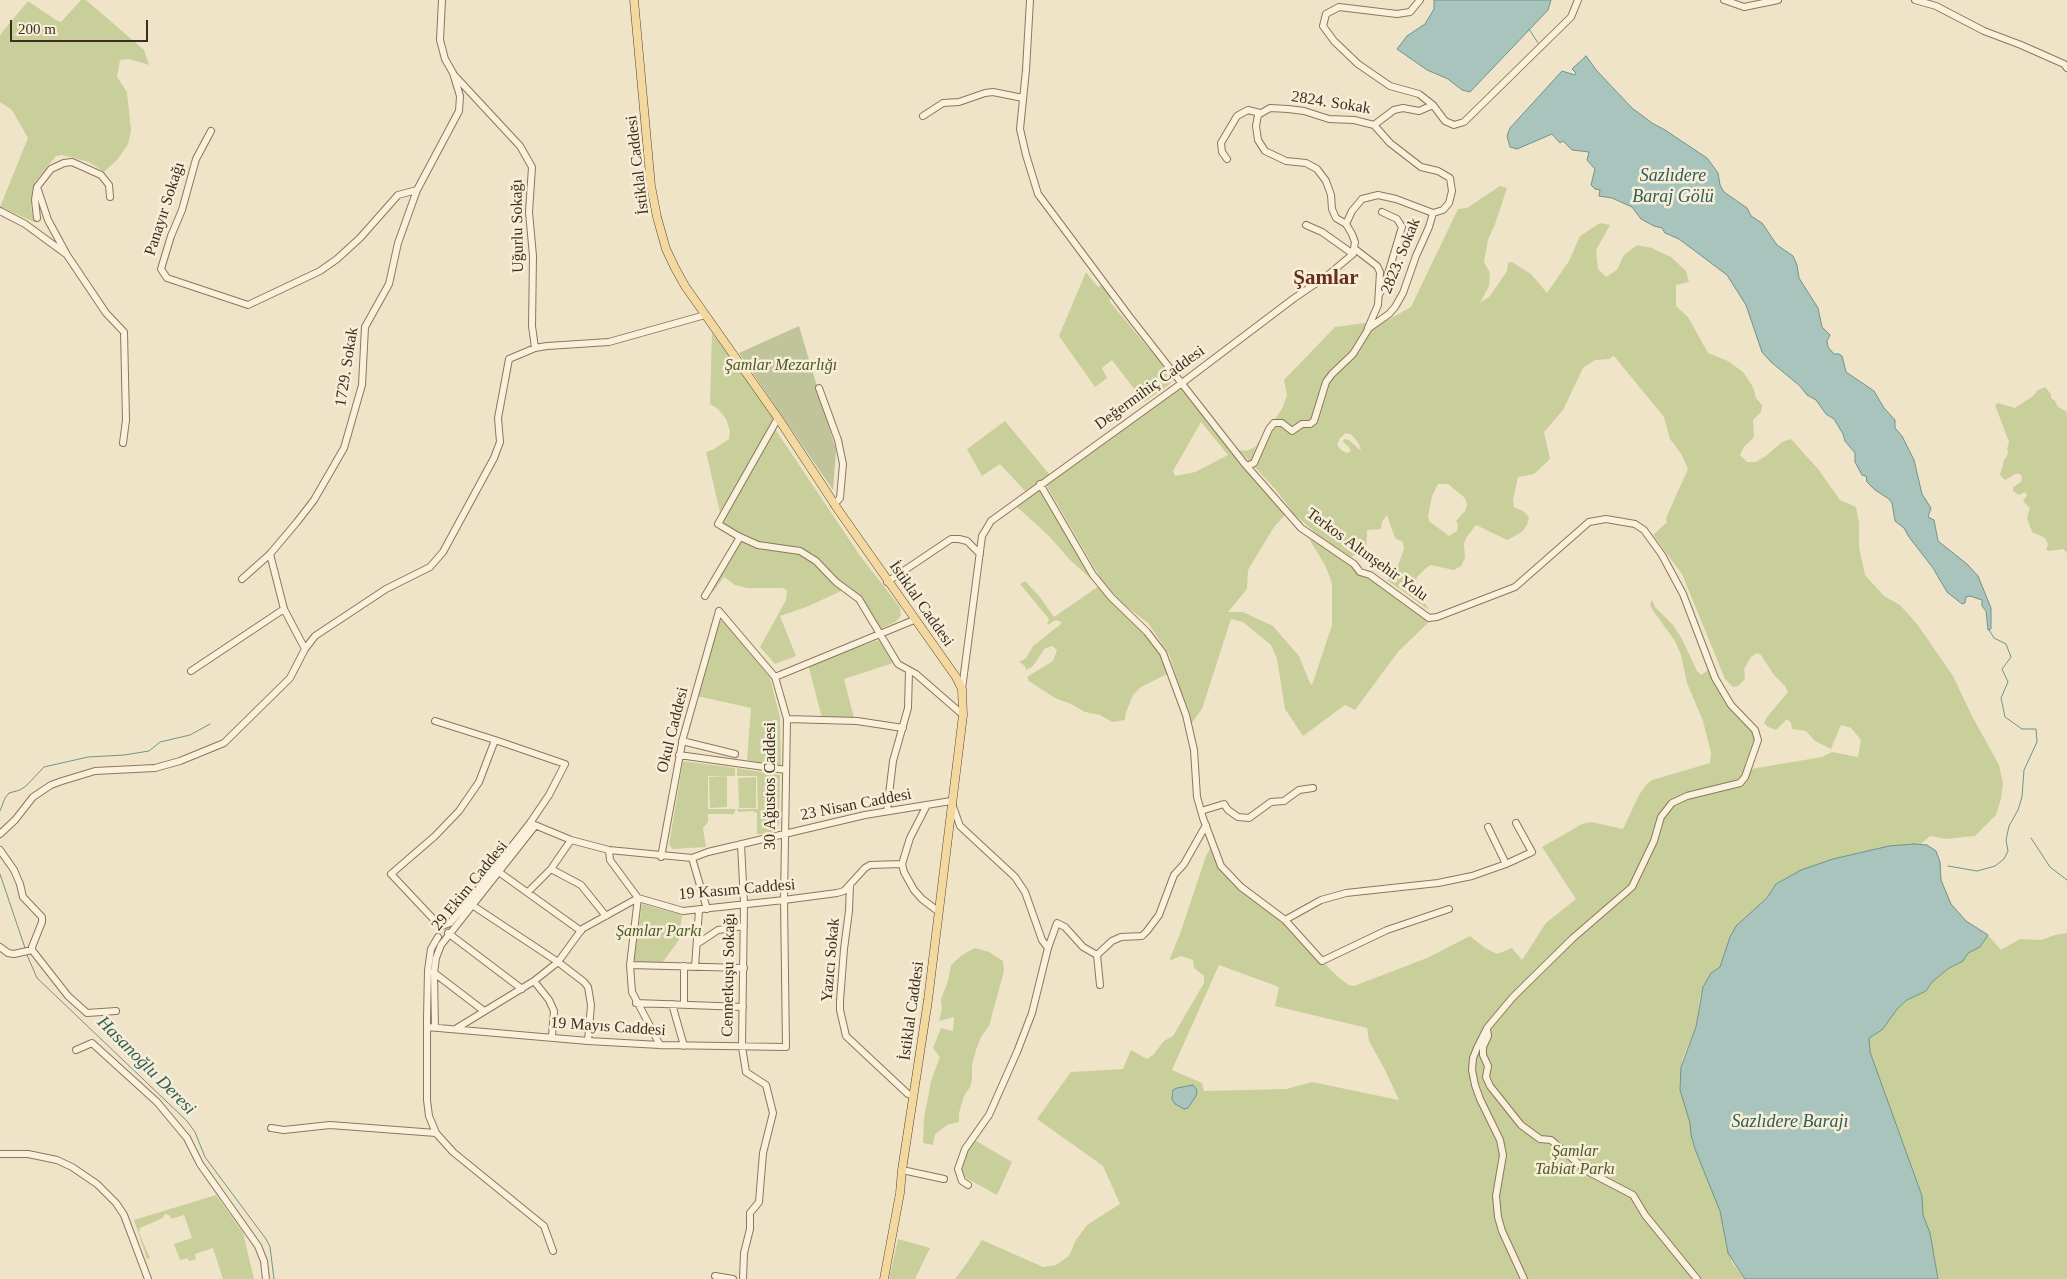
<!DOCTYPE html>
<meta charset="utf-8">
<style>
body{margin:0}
#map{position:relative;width:2067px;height:1279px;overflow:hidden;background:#f0e4c8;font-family:"Times New Roman",serif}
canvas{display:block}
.scale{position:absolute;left:10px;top:20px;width:138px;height:22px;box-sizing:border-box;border:2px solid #3d2e20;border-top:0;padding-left:6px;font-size:15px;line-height:18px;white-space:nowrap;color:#3d2e20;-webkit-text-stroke:4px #f7eed8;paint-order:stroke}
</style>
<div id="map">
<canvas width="2067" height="1279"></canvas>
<div class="scale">200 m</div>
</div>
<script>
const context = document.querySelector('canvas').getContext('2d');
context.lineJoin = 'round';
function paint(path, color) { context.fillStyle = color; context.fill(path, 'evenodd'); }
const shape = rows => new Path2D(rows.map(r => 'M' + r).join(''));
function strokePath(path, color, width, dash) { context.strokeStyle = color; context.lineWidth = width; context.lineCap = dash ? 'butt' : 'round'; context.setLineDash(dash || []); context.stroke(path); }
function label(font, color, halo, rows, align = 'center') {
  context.font = font + ' "Times New Roman",serif'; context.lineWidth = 5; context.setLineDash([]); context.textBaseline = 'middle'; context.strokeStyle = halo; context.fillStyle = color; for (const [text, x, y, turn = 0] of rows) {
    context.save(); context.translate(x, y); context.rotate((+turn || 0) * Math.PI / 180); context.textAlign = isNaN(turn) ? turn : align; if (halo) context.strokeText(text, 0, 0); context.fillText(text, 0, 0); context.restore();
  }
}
paint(shape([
 [81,0,86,0,144,50,149,65,129,59,120,60,117,77,127,92,131,131,128,144,118,159,104,172,89,162,62,155,56,156,35,182,31,207,34,222,0,207,28,138,12,110,0,102,0,35,28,1,56,20,61,22],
 [1500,186,1507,188,1495,224,1488,240,1484,262,1490,273,1489,286,1480,303,1490,296,1507,271,1508,263,1512,262,1531,274,1547,293,1569,261,1580,236,1600,223,1610,225,1596,250,1598,269,1606,277,1617,270,1624,255,1637,245,1652,248,1671,257,1686,271,1689,282,1676,285,1676,306,1688,317,1708,353,1728,361,1743,372,1753,387,1756,398,1762,405,1761,412,1753,420,1754,437,1744,447,1740,455,1747,462,1756,462,1766,456,1782,442,1791,439,1818,469,1840,500,1856,507,1859,523,1859,547,1865,575,1884,596,1900,605,1917,624,1953,676,1972,716,1999,765,2003,783,2001,799,1996,815,1975,836,1946,839,1930,836,1921,844,1898,845,1846,856,1784,879,1776,884,1767,898,1736,926,1730,937,1720,967,1705,982,1700,997,1696,1027,1682,1060,1680,1090,1690,1123,1691,1135,1695,1149,1720,1211,1726,1245,1732,1262,1745,1279,955,1279,967,1263,982,1240,1043,1267,1056,1265,1069,1256,1076,1240,1087,1225,1120,1204,1103,1166,1037,1119,1071,1072,1123,1069,1131,1050,1147,1059,1153,1055,1164,1041,1173,1036,1204,983,1204,976,1194,968,1193,960,1181,956,1169,961,1181,931,1206,856,1212,846,1218,865,1274,913,1338,977,1349,985,1354,986,1427,958,1470,936,1485,948,1497,954,1512,948,1522,960,1546,923,1576,899,1542,847,1582,824,1591,822,1623,829,1639,795,1646,785,1652,780,1710,763,1711,753,1703,721,1687,683,1681,655,1675,641,1654,612,1650,605,1652,600,1655,607,1673,625,1682,639,1697,671,1701,675,1707,671,1709,667,1736,707,1742,711,1753,726,1755,737,1745,764,1751,769,1822,757,1832,752,1858,757,1861,740,1851,728,1841,725,1831,749,1815,741,1806,731,1792,729,1791,723,1787,719,1776,730,1768,727,1764,723,1767,717,1788,692,1785,686,1774,675,1761,655,1757,653,1751,657,1744,669,1745,679,1738,686,1733,687,1725,679,1682,574,1653,535,1667,522,1666,518,1688,469,1682,455,1670,439,1664,417,1614,356,1609,359,1595,360,1583,368,1563,410,1544,432,1550,459,1534,474,1518,477,1513,500,1514,507,1523,511,1529,517,1527,525,1522,532,1507,540,1476,525,1466,538,1464,544,1465,558,1461,566,1454,570,1430,565,1424,570,1417,577,1416,581,1418,591,1429,610,1387,580,1396,571,1404,549,1403,542,1395,538,1387,515,1382,522,1381,529,1367,530,1366,550,1351,557,1318,535,1295,515,1276,490,1239,450,1246,451,1255,447,1282,409,1287,395,1284,380,1335,327,1388,320,1411,307,1458,209,1467,208],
 [1346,433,1352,435,1359,444,1361,451,1349,440,1344,439,1343,442,1349,447,1351,451,1347,453,1341,450,1337,445,1340,438],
 [1438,484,1448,484,1465,498,1467,505,1465,511,1456,521,1458,525,1457,531,1449,536,1429,521,1428,516,1432,496],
 [1219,965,1279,987,1275,1006,1367,1028,1369,1041,1384,1068,1399,1100,1312,1082,1286,1089,1204,1091,1202,1083,1172,1070],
 [1086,272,1098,287,1101,285,1106,290,1110,295,1110,302,1171,375,1172,379,1170,384,1144,402,1112,360,1102,368,1107,378,1095,387,1059,336],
 [712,333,737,364,775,418,720,512,706,452,714,449,729,439,730,431,726,419,718,409,710,404],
 [1181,387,1281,506,1285,515,1274,527,1248,570,1247,589,1228,612,1243,612,1273,626,1299,656,1310,683,1312,685,1332,625,1332,583,1325,565,1309,539,1343,559,1358,572,1415,608,1435,616,1398,652,1355,710,1345,705,1303,736,1285,709,1277,659,1271,645,1243,622,1231,619,1202,709,1191,724,1189,710,1180,688,1169,654,1148,623,1122,603,1102,581,1045,483],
 [1201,422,1228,455,1195,472,1175,476,1173,471],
 [2045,387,2051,394,2051,398,2055,401,2058,407,2066,411,2067,416,2067,553,2063,549,2050,551,2046,550,2048,544,2045,538,2032,532,2027,518,2030,508,2023,501,2027,495,2025,492,2019,495,2013,491,2013,487,2021,482,2022,477,2020,474,2015,474,2005,480,2000,475,2004,460,2008,454,2007,449,2009,442,1995,405,1998,403,2015,408,2033,396,2038,390],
 [1005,421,1050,475,1025,491,1000,464,982,476,967,449],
 [775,429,861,557,900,607,901,616,895,622,880,629,863,600,839,581,813,554,794,547,761,543,747,538,721,523],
 [1040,488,1092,574,1158,643,1169,673,1141,687,1133,695,1125,715,1125,720,1112,722,1100,715,1085,712,1071,704,1055,698,1029,681,1027,677,1053,661,1057,650,1052,646,1044,649,1038,659,1032,667,1026,670,1025,666,1019,662,1026,658,1033,646,1061,624,1061,622,1056,620,1047,625,1049,619,1020,584,1025,581,1040,597,1054,617,1099,586,1069,559,1049,536,1016,506],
 [736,538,755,547,801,554,816,564,841,591,809,606,780,616,796,656,775,664,760,647,786,600,787,590,782,588,747,588,735,585,724,577,713,592,708,588],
 [720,621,723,621,770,678,780,718,781,766,747,760,751,708,697,696,718,623],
 [879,640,893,663,844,679,854,718,822,718,808,664],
 [683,761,735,768,735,776,708,776,708,809,735,809,735,812,732,815,731,814,708,814,708,822,703,828,706,847,673,849,669,845],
 [737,768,780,775,779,824,776,831,767,834,757,834,757,813,752,811,738,812,737,809,758,809,757,776,737,776],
 [727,776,727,807,710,808,709,777],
 [756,777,756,808,739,808,738,778],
 [642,904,682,915,679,940,662,963,634,962],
 [2067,933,2067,1279,1938,1279,1930,1233,1923,1215,1922,1196,1870,1052,1869,1038,1882,1030,1898,1008,1907,1000,1926,991,1932,982,1949,968,1963,961,1968,953,1980,947,1988,935,2001,950,2020,939,2041,940,2055,935],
 [975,948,989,952,1003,961,1004,971,989,1026,981,1037,976,1050,972,1065,972,1080,970,1087,964,1096,959,1113,959,1122,947,1125,935,1134,933,1145,923,1143,924,1118,931,1081,940,1057,933,1048,941,1028,953,1031,954,1017,939,1021,942,1009,941,999,948,981,951,965,962,955],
 [973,1139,1012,1162,997,1195,966,1178,962,1173,960,1168],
 [216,1195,243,1233,254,1279,223,1279,213,1248,195,1254,196,1259,189,1261,188,1258,180,1260,174,1244,192,1238,184,1215,171,1219,169,1215,165,1214,163,1218,140,1228,139,1233,150,1258,147,1259,134,1220],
 [898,1239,930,1248,915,1279,889,1279]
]), '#c9cf9b');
paint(shape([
 [799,326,836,450,833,490,739,353]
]), '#bfc49a');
const water = shape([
 [1434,0,1551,0,1548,10,1470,92,1462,90,1448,79,1427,70,1397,49,1407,36,1425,24,1434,9,1434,0],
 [1586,56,1597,71,1632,108,1652,123,1665,130,1707,158,1718,173,1720,185,1724,192,1747,208,1751,216,1762,223,1777,245,1793,256,1797,265,1799,278,1818,308,1822,327,1830,335,1827,341,1828,347,1834,354,1839,354,1842,356,1846,372,1874,391,1884,408,1895,420,1895,428,1902,436,1914,460,1922,494,1931,508,1928,517,1934,520,1938,541,1967,564,1978,576,1991,608,1991,629,1988,630,1986,611,1982,606,1982,600,1970,596,1966,597,1965,603,1962,604,1947,592,1933,568,1909,537,1904,528,1895,521,1892,503,1889,499,1875,490,1867,482,1866,476,1862,475,1855,462,1855,453,1845,441,1843,434,1834,419,1826,414,1816,400,1807,395,1800,386,1771,362,1762,352,1746,305,1727,275,1679,239,1665,233,1662,228,1654,226,1641,219,1632,207,1612,198,1599,196,1600,190,1595,189,1591,185,1595,169,1587,160,1589,152,1572,150,1563,141,1560,143,1552,134,1517,149,1510,147,1507,136,1510,128,1562,71,1575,75,1576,73,1572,69,1586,56],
 [1914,844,1927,845,1936,851,1940,862,1941,880,1951,904,1966,921,1988,935,1980,947,1968,953,1963,961,1949,968,1932,982,1926,991,1907,1000,1898,1008,1882,1030,1869,1038,1870,1052,1922,1196,1923,1215,1930,1233,1938,1279,1745,1279,1728,1253,1720,1211,1695,1149,1691,1135,1690,1123,1680,1090,1681,1067,1696,1027,1703,987,1711,973,1720,967,1730,937,1736,926,1767,898,1776,884,1801,870,1833,859,1889,846,1914,844],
 [1193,1085,1197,1090,1196,1096,1188,1108,1184,1109,1175,1104,1172,1099,1173,1090,1177,1088,1193,1085]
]);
paint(water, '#a9c4bc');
strokePath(water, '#6f938a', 1);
strokePath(shape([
 [1529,29,1538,43],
 [0,811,5,798,9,793,20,790,26,786,44,767,88,757,124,755,149,751,160,742,190,735,210,724],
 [2031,838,2050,867,2067,880],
 [1948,866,1977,871,1995,866,2004,859,2008,851,2006,840,2009,826,2018,810,2022,797,2024,770,2037,742,2036,729,2022,729,2005,717,2001,698,2008,682,2002,669,2011,657,2006,644,1994,638,1989,630],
 [0,874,25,948],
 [27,955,37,978,187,1121,195,1132,205,1157,266,1239,270,1247,274,1279]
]), '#6f938a', 1);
const minor = shape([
 [1030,0,1026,70,1020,129,1026,155,1038,194,1129,316,1244,463,1301,528,1354,564,1360,572,1370,575,1429,618,1437,617,1515,587,1589,522,1606,519,1635,524,1644,530,1662,555,1683,594,1715,678,1731,705,1755,730,1758,740,1745,777,1740,783,1687,796,1672,803,1661,817,1654,841,1632,887,1573,938,1513,997,1487,1028,1477,1048,1473,1058,1472,1070,1475,1085,1480,1099,1500,1140,1503,1155,1496,1196,1498,1217,1502,1231,1524,1279],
 [1420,0,1410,12,1397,14,1339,7,1326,14,1323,26,1334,41,1358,64,1390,86,1419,94,1433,105,1445,121,1454,125,1464,122,1571,17,1578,0],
 [1724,0,1744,7,1778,0],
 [1915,0,1936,6,1984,31,2021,45,2064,64,2067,68],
 [455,76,520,146,532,167,529,212,533,256,532,326,535,348],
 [923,116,943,103,959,102,985,93,993,92,1023,98],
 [1374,125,1390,143,1421,167,1438,171,1450,178,1452,191,1449,203,1443,210,1433,213],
 [211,131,196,159,182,210,171,236,161,269,167,278,248,305,320,271,337,259,360,238,398,195,417,190],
 [1227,159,1222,152,1221,143,1237,116,1248,110,1260,113],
 [37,187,48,220,67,255,106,313,124,332,126,420,123,443],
 [0,211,25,224,66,254],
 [37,218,35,200,37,187,51,169,64,163,72,162,101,175,109,185,110,197],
 [1346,224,1352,211,1362,199,1378,195,1396,199,1433,213],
 [1306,225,1322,232,1353,254],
 [1355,249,1377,266,1380,272,1378,305,1368,328],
 [1379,295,1387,277,1402,227,1397,219,1382,212],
 [819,388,838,440,843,464,840,498,834,505],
 [778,418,718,524,738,536,758,545,800,551,816,561,836,582,859,599,898,664,916,674,963,715],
 [1247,466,1254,463,1269,429,1274,423,1282,423,1292,431,1302,424,1310,424,1314,421,1326,382,1332,374,1353,354,1369,328,1389,314,1395,307,1403,293,1416,256,1429,227,1433,213],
 [1040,484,1093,575,1111,597,1147,632,1163,653,1186,715,1194,750,1197,797,1203,818,1221,866,1241,887,1285,920,1322,961,1387,930,1449,909],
 [270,554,284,609,305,649],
 [242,579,270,554,297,522,314,500,344,448,362,385,365,327,389,284,398,243,417,190,459,111,460,96,453,73,445,59,440,40,442,0],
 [887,582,951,539,959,539,967,541,980,554],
 [705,596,740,537],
 [719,611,775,677],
 [191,671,284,609],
 [962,689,982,536,991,521,1182,383,1293,299,1328,275,1353,254,1355,242,1352,234,1346,224,1336,218,1332,209,1331,195,1326,181,1317,169,1306,163,1286,161,1265,151,1258,140,1256,126,1258,115,1270,108,1288,109,1304,111,1329,119,1354,120,1374,125,1394,110,1403,108,1419,111,1433,105],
 [787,719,857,721,903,728],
 [435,721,495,740,565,764,549,795,530,823,468,902,450,923,442,926,438,924,391,874,435,836,459,811,479,782,495,740],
 [682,741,735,754],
 [679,755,786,770],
 [887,811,893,761,908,708,909,671],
 [1201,811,1224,804,1228,810,1238,817,1249,818,1271,802,1284,801,1299,790,1313,788],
 [530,823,571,840,609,850,692,858,708,852,865,815,951,801,960,826,1015,877,1025,892,1042,940,1048,948],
 [0,834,15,820,33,797,51,785,62,781,95,771,155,768,180,761,224,743,290,678,305,649,315,636,386,589,430,567,443,552,494,458,500,442,498,418,509,359,535,348,547,346,609,342,705,315],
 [741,844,744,903,742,1047,746,1072,766,1085,773,1113,763,1153,759,1202,750,1213,750,1229,744,1253,743,1279],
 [0,850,14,870,20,884,23,897,42,917,42,922,32,947,32,950,68,996,87,1013,116,1011],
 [609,850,610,860,638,898,630,965,632,992,660,1045],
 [661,857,683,738,719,611],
 [692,858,707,909],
 [902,864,910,838,927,805],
 [1506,864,1532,852,1516,823],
 [551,869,581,885,606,916],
 [496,870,581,931],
 [850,885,849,911,844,949,840,1001,840,1010,846,1036,908,1094,913,1096],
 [528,892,551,869,571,840],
 [469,903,558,962,584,982,588,987,591,1005,588,1041],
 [1285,920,1321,900,1346,893,1438,883,1472,876,1506,864,1488,827],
 [448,933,522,989],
 [438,937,431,949,428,970,427,1018,427,1100,429,1116,436,1133,453,1152,544,1226,553,1251],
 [697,944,718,930,744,926],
 [0,947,8,953,14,954,32,950],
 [630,965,744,968],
 [695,967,699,910],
 [433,972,484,1011],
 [534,981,549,1000,554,1011,552,1036],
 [1100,985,1097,955,1112,941,1121,937,1142,936,1147,931,1159,915,1174,875,1184,864,1206,825],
 [636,1003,743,1007],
 [672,1004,684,1046],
 [684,1004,684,966],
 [427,1027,588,1041,660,1045,786,1047,784,900,787,719,775,677,914,620],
 [435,1027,434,973,436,958,441,945,535,826],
 [457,1028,534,981,558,962,582,929,638,898,683,911,784,900,837,893,844,891,865,868,870,865,902,864,904,872,914,890,922,899,939,912],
 [1487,1029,1488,1036,1483,1047,1483,1055,1488,1066,1486,1077,1490,1086,1521,1125,1540,1139,1551,1140,1587,1171,1633,1195,1645,1215,1697,1279],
 [76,1050,92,1043,157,1102,187,1138,200,1164,258,1246,264,1261,266,1279],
 [271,1128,284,1130,330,1125,436,1133],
 [0,1154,28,1154,57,1160,72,1167,97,1184,116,1203,124,1215,148,1279],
 [902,1170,944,1179],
 [968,1185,962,1181,958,1169,965,1149,989,1115,1017,1052,1032,1013,1048,948,1057,923,1065,927,1083,947,1097,955],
 [715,1276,733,1279]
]);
const major = shape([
 [634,0,651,186,657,217,666,249,675,268,685,286,778,418,839,511,956,677,962,689,963,715,928,1000,902,1170,900,1193,884,1279]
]);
strokePath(minor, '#8d765c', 8);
strokePath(major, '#5b4430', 9);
strokePath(minor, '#faf1dc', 6);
strokePath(major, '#f3d9a0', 8);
label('16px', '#3d2e20', '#f7eed8', [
 ["2824. Sokak",1331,103,9],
 ["İstiklal Caddesi",638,165,-97],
 ["Panayır Sokağı",165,209,-72],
 ["Uğurlu Sokağı",518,226,-91],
 ["2823. Sokak",1401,256,-68],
 ["1729. Sokak",347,367,-81],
 ["Değermihiç Caddesi",1150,388,-36],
 ["Terkos Altınşehir Yolu",1367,555,36],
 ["İstiklal Caddesi",921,604,55],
 ["Okul Caddesi",673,730,-76],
 ["30 Ağustos Caddesi",771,786,-90],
 ["23 Nisan Caddesi",856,805,-11],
 ["29 Ekim Caddesi",470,886,-51],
 ["19 Kasım Caddesi",737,890,-5],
 ["Yazıcı Sokak",831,960,-85],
 ["Cennetkuşu Sokağı",729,975,-89],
 ["İstiklal Caddesi",912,1011,-82],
 ["19 Mayıs Caddesi",608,1027,4]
]);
label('italic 16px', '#4d5a26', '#f7eed8', [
 ["Şamlar Mezarlığı",781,366],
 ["Şamlar Parkı",659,932],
 ["Şamlar",1575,1152],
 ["Tabiat Parkı",1575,1170]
]);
label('italic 18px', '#2f5d5a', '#f7eed8', [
 ["Sazlıdere",1673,176],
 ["Baraj Gölü",1673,197],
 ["Hasanoğlu Deresi",146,1066,45],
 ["Sazlıdere Barajı",1790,1122]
]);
label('bold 21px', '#6b2e1e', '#f7eed8', [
 ["Şamlar",1326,279]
]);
</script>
